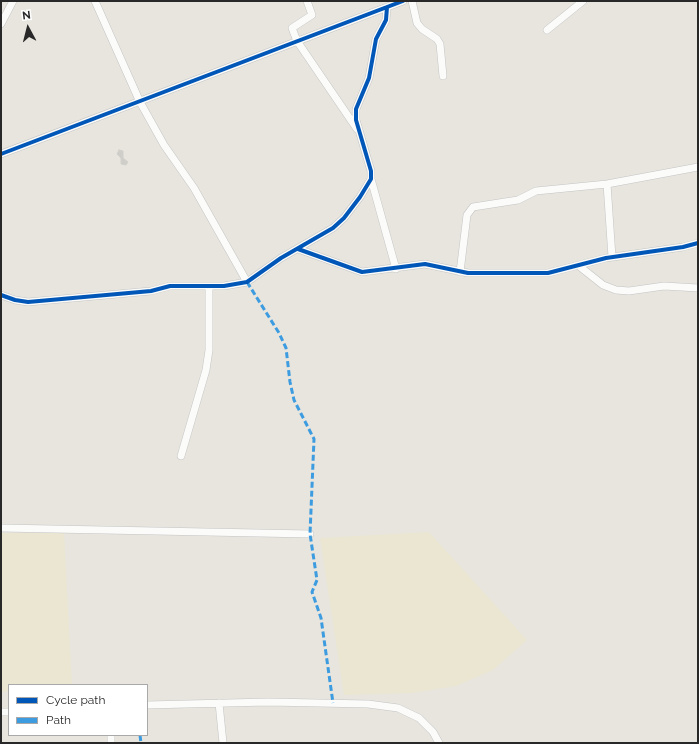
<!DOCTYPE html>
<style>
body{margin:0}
#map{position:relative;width:699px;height:744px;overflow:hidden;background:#e7e5de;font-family:Raleway,sans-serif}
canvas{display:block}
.frame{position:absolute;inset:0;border:2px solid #282828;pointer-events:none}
.legend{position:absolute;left:8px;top:684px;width:140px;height:52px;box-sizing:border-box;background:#fff;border:1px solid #a9a9a9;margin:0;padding:5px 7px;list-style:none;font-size:12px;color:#282828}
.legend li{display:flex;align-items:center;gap:8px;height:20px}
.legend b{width:20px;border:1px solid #a9a9a9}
.north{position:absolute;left:8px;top:8px;width:40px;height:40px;-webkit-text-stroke:3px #fff;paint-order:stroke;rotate:353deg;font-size:11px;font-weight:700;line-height:16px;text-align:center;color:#282828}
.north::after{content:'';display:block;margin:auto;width:14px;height:18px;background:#282828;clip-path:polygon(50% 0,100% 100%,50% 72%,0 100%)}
</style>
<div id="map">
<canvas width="699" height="744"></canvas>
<div class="frame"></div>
<ul class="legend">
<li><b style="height:5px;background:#0057b8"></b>Cycle path</li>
<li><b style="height:5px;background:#3d9ce0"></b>Path</li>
</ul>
<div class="north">N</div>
</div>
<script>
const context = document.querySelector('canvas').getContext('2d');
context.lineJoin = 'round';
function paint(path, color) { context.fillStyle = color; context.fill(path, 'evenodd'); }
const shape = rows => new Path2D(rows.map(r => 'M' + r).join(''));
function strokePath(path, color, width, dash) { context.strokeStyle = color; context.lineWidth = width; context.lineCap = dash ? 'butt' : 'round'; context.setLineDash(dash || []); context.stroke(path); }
paint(shape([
 [429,532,527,640,493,670,456,686,412,693,344,695,320,538],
 [1,533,64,533,72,685,9,685,9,691,1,692]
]), '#eae6d2');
const building = shape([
 [119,150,123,151,123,158,128,162,126,165,121,164,121,158,117,154,119,150]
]);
paint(building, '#d0cec9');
strokePath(building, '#d2d0ca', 1);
const minor = shape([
 [95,1,140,102,164,145,194,188,247,282],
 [307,1,312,15,292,28,297,41,357,129],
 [412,1,417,23,422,29,437,39,440,44,443,76],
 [1,24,13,1],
 [547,30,583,1],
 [1,154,403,1],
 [371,179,396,269],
 [607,184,612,257],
 [298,249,362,272,425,264,468,273,548,273,606,258,683,247,698,243],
 [579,266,603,285,616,290,629,291,664,286,698,288],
 [460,272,467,215,473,207,518,200,536,191,607,184,698,167],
 [1,295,15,300,28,302,151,291,170,286,224,286,247,282,281,258,333,228,344,218,360,197,371,179,371,171,356,120,356,109,369,78,376,39,386,20,387,7],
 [181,456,206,370,209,350,209,286],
 [1,528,310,534],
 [219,703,223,743],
 [147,705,268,702,368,704,398,708,419,718,433,732,439,743],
 [1,712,9,712],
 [111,743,111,735]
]);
strokePath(minor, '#c4c4c4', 8);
strokePath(minor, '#fbfbfa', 7);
strokePath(shape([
 [247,282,279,333,286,348,290,382,294,400,314,439,310,534,317,580,312,592,321,618,333,703],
 [140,735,141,743]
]), '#3d9ce0', 3, [6, 3]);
strokePath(shape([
 [1,154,403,1],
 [298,249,362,272,425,264,468,273,548,273,606,258,683,247,698,243],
 [1,295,15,300,28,302,151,291,170,286,224,286,247,282,281,258,333,228,344,218,360,197,371,179,371,171,356,120,356,109,369,78,376,39,386,20,387,7]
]), '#0057b8', 4);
</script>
